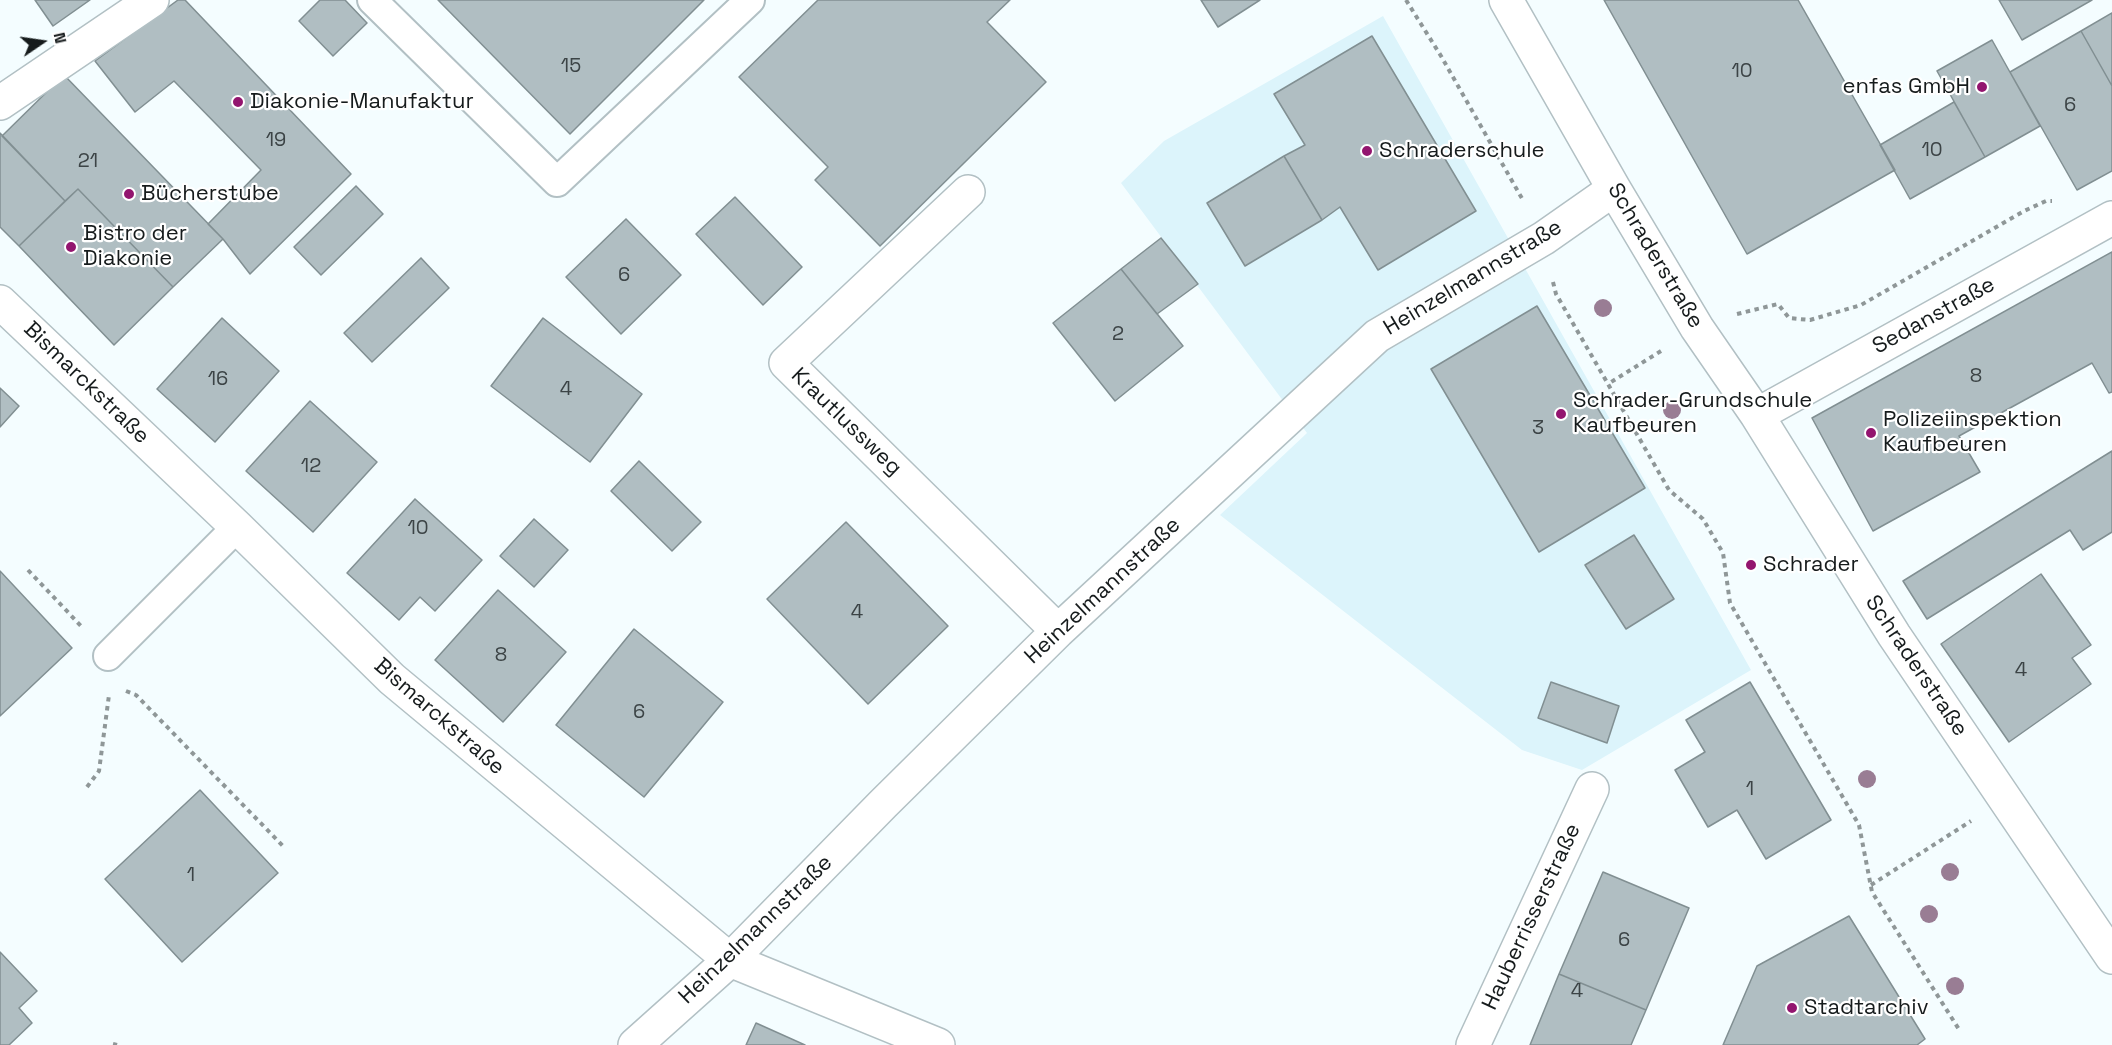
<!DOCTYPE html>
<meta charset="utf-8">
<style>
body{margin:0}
#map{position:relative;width:2112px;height:1045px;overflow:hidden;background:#f4fdff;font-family:"Space Grotesk",sans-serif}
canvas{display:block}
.north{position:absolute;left:12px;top:12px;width:60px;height:60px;-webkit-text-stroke:4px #fff;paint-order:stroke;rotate:77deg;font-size:16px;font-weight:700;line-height:24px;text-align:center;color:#161b1c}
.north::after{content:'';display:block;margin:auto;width:21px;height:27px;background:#161b1c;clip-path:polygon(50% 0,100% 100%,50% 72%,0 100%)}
</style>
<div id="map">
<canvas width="2112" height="1045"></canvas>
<div class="north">N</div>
</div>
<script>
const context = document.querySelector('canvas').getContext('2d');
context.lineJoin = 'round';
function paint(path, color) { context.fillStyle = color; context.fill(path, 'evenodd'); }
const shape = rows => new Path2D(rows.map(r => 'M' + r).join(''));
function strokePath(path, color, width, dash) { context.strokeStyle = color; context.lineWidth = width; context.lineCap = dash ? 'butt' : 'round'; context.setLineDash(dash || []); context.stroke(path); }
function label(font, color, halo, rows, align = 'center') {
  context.font = font + ' "Space Grotesk",sans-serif'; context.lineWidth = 4.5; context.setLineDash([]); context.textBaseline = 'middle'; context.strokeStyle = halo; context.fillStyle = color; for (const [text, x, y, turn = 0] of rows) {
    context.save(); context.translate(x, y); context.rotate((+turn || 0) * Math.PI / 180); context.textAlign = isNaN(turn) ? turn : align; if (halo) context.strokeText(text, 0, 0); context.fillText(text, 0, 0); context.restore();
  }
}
paint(shape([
 [1383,16,1751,670,1582,770,1522,750,1220,515,1307,433,1121,183,1164,141]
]), '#dcf4fb');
const building = shape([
 [35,0,90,0,53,26,35,0],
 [178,0,185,0,351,174,250,274,223,239,208,224,261,170,174,81,135,112,95,61,178,0],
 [320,0,345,0,367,23,333,56,299,21,320,0],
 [438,0,704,0,570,134,438,0],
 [818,0,1010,0,987,22,1046,82,880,246,815,180,828,167,739,77,818,0],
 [1201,0,1260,0,1218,27,1201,0],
 [1604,0,1798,0,1895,170,1747,254,1604,0],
 [1999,0,2092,0,2022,40,1999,0],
 [2112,13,2112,86,2081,31,2112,13],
 [2081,31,2112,86,2112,171,2077,190,2010,72,2081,31],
 [1372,36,1476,211,1378,270,1340,207,1322,220,1284,156,1305,145,1274,94,1372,36],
 [1992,40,2040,126,1985,157,1937,71,1992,40],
 [64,75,223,239,173,287,78,189,65,201,2,136,64,75],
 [1954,102,1985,157,1910,199,1880,145,1954,102],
 [0,133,65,201,19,246,0,227,0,133],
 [1284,156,1322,220,1245,266,1207,203,1284,156],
 [356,186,383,214,321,275,294,247,356,186],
 [78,189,173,287,114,345,19,246,78,189],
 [735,197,802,267,763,305,696,234,735,197],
 [626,219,681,275,621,334,566,277,626,219],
 [1161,238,1198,284,1157,314,1121,269,1161,238],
 [2112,252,2112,392,2109,393,2092,363,1959,436,1980,472,1873,531,1812,418,2112,252],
 [421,258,449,288,372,362,344,333,421,258],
 [1121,269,1183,346,1115,401,1053,323,1121,269],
 [1537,306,1645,488,1539,552,1431,369,1537,306],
 [222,318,279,371,215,442,157,389,222,318],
 [543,318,642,394,590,462,491,386,543,318],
 [0,388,19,406,0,427,0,388],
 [310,401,377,462,313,532,246,471,310,401],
 [2112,451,2112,532,2083,550,2070,530,1927,619,1903,581,2112,451],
 [639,461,701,522,672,551,611,491,639,461],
 [415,499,482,560,435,611,420,597,399,620,347,573,415,499],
 [534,519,568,550,534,587,500,556,534,519],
 [846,522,948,626,868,704,767,599,846,522],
 [1634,535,1674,599,1626,629,1585,565,1634,535],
 [0,571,72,648,0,716,0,571],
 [2041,574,2091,645,2072,658,2091,684,2009,742,1941,644,2041,574],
 [498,590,566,652,503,722,435,660,498,590],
 [634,629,723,702,644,797,556,725,634,629],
 [1551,682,1619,706,1607,743,1538,718,1551,682],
 [1750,682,1831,820,1766,859,1737,810,1708,827,1675,770,1705,752,1686,720,1750,682],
 [200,790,278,873,182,962,105,879,200,790],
 [1603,872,1689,908,1646,1010,1559,974,1603,872],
 [1849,916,1925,1039,1917,1045,1723,1045,1757,966,1849,916],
 [0,952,37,991,19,1008,32,1023,9,1045,0,1045,0,952],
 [1559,974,1646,1010,1631,1045,1530,1045,1559,974],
 [756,1023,805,1045,746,1045,756,1023]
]);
paint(building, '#b0bec2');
strokePath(building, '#818f92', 1.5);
const lane = shape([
 [372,0,557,182,750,0],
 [108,656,237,527]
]);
const street = shape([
 [1506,0,1614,189,1697,328,1757,415,1894,635,2112,957],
 [0,103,152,0],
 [968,192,786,363,1058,631],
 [0,302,237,527,392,679,730,960,938,1045],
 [1757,415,2112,218],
 [635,1045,730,960,883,804,1058,631,1377,336,1544,238,1614,189],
 [1473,1045,1592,789]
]);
strokePath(lane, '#b2c0c4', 32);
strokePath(street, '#b2c0c4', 36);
strokePath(shape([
 [1406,0,1441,56,1524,202],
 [1553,282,1556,294,1608,384],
 [1737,314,1778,304,1789,318,1810,320,1861,305,2024,211,2046,201,2052,201],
 [1661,351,1608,384,1669,490,1703,519,1723,553,1730,603,1859,825,1872,892,1960,1031],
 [28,570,81,626],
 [126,691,136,695,283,846],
 [87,787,99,771,109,695],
 [1871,885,1971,821],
 [113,1044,117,1045]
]), '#8f9798', 4, [4.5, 4.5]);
strokePath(lane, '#fff', 28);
strokePath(street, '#fff', 33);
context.fillStyle = '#997d94';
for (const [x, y] of [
 [1603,308],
 [1672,410],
 [1867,779],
 [1950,872],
 [1929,914],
 [1955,986]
]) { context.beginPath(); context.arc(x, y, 9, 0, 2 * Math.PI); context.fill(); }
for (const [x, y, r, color] of [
 [1982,87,6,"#93156f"],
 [238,102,6,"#93156f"],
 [1367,151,6,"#93156f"],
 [129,194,6,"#93156f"],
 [71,247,6,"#93156f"],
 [1561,414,6,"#93156f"],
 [1871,433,6,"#93156f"],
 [1751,565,6,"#93156f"],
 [1792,1008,6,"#93156f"]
]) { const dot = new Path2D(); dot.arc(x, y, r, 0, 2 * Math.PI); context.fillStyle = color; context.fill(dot); strokePath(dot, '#fff', 2); }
label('20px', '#3c4446', null, [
 ["15",571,67],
 ["10",1742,72],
 ["6",2070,106],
 ["19",276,141],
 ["10",1932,151],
 ["21",88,162],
 ["6",624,276],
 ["2",1118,335],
 ["8",1976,377],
 ["16",218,380],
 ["4",566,390],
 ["3",1538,429],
 ["12",311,467],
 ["10",418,529],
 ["4",857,613],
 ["8",501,656],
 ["4",2021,671],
 ["6",639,713],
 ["1",1750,790],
 ["1",191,876],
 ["6",1624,941],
 ["4",1577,992]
]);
label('22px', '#161b1c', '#fff', [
 ["enfas GmbH",1970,87,"right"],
 ["Diakonie-Manufaktur",250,102],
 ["Schraderschule",1379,151],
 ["Bücherstube",141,194],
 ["Bistro der",83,234],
 ["Diakonie",83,259],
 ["Schrader-Grundschule",1573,401],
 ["Kaufbeuren",1573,426],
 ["Polizeiinspektion",1883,420],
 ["Kaufbeuren",1883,445],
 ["Schrader",1763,565],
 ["Stadtarchiv",1804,1008]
], 'left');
label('22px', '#161b1c', '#fff', [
 ["Schraderstraße",1655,256,59],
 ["Heinzelmannstraße",1473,278,-31],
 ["Sedanstraße",1934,316,-29],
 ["Bismarckstraße",86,383,44],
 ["Krautlussweg",846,422,44],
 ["Heinzelmannstraße",1103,591,-43],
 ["Schraderstraße",1916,666,56],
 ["Bismarckstraße",439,717,41],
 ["Hauberrisserstraße",1532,917,-65],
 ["Heinzelmannstraße",756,930,-44]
]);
</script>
